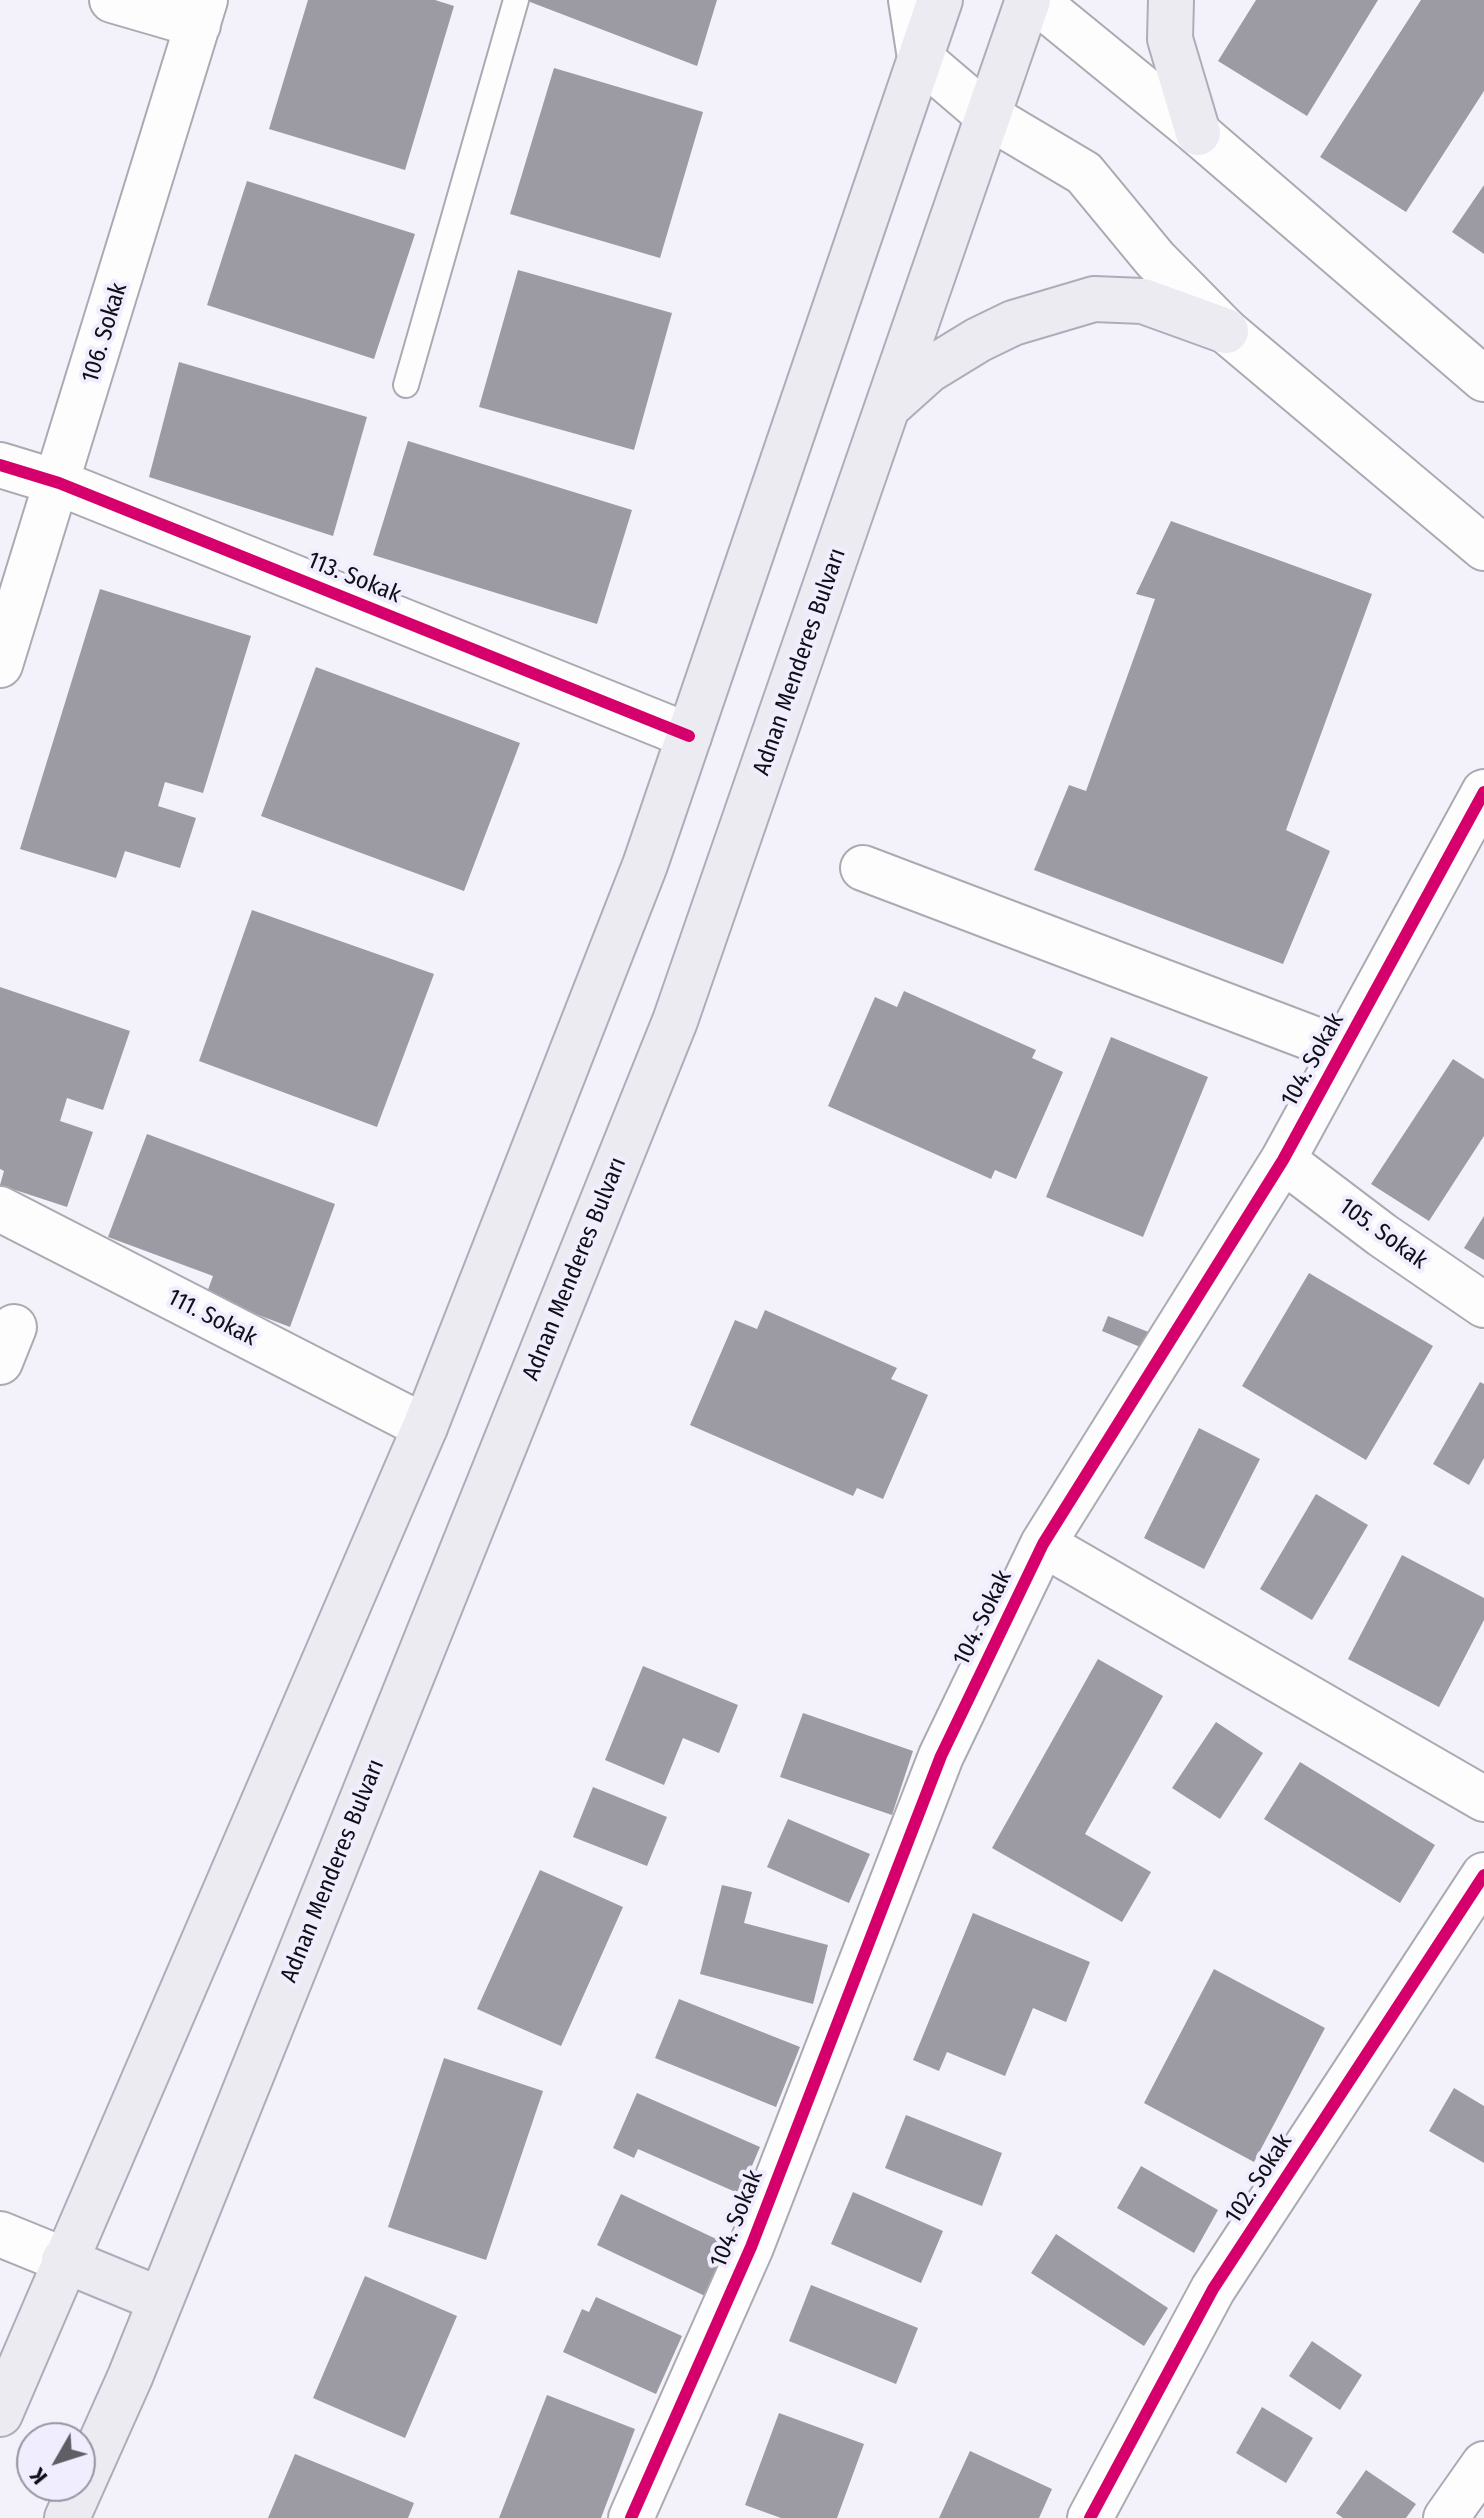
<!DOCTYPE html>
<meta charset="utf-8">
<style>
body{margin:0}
#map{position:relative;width:1484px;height:2518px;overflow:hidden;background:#f3f2fa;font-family:"Fira Sans Condensed",sans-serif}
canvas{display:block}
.north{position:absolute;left:16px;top:2422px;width:80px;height:80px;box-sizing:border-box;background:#f0eefe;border:2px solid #9695a2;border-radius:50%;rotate:231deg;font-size:22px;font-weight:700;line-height:32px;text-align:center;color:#100f18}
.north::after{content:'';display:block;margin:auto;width:28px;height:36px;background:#5f5e67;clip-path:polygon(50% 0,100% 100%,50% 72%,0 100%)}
</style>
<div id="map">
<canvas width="1484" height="2518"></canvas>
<div class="north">K</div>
</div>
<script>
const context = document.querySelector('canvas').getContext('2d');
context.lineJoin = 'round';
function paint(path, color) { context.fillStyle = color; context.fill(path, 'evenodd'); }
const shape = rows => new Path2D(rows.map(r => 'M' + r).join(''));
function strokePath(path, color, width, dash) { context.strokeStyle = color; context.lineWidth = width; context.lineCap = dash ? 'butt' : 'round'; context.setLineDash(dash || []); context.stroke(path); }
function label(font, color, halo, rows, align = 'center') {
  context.font = font + ' "Fira Sans Condensed",sans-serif'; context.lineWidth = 8; context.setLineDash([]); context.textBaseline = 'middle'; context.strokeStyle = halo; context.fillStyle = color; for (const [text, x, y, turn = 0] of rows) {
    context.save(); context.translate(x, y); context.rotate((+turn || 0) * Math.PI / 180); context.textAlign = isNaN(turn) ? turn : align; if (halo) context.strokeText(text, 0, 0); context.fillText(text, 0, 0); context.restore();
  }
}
paint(shape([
 [308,0,435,0,454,6,405,170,269,129],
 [525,0,717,0,697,66],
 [1256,0,1378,0,1307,116,1218,61],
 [1421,0,1484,0,1484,91,1406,212,1320,157],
 [554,68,703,112,660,258,510,214],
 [247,181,415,234,374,359,207,305],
 [1484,185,1484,254,1452,232],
 [518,270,672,313,634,450,479,407],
 [179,362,367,417,333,536,149,477],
 [408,441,632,510,597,624,373,555],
 [1171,521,1372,594,1286,830,1330,851,1283,964,1034,870,1069,785,1086,791,1155,599,1136,594],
 [100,589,251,636,203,793,165,782,158,806,196,818,180,868,125,851,116,878,20,849],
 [316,667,520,743,464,891,261,816],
 [252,910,434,974,377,1127,199,1061],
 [0,987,130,1031,103,1110,67,1098,60,1121,93,1132,67,1207,0,1185,4,1171,0,1169],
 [904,991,1036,1050,1032,1058,1063,1072,1016,1179,995,1170,991,1179,828,1106,875,997,897,1007],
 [1111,1037,1208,1077,1143,1237,1046,1197],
 [1453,1059,1484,1079,1484,1136,1429,1221,1371,1184],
 [147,1134,335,1204,290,1327,206,1295,213,1276,108,1237],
 [1484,1216,1484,1260,1464,1248],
 [1309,1273,1433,1346,1366,1460,1242,1386],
 [765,1310,897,1368,891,1379,928,1395,883,1499,857,1488,853,1496,690,1425,735,1320,757,1329],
 [1108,1316,1151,1333,1145,1349,1102,1331],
 [1480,1382,1484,1384,1484,1458,1469,1485,1433,1464],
 [1199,1428,1260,1459,1204,1569,1144,1538],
 [1316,1494,1368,1525,1312,1620,1260,1589],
 [1402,1555,1484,1598,1484,1620,1439,1707,1348,1659],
 [1098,1659,1163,1696,1085,1834,1151,1872,1122,1922,992,1848],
 [643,1666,738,1705,719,1753,683,1738,664,1785,605,1760],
 [803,1713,913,1751,892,1815,780,1777],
 [1216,1722,1263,1753,1220,1819,1172,1788],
 [1300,1762,1435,1845,1400,1903,1264,1819],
 [593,1787,667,1817,647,1866,573,1837],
 [788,1819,870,1854,849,1903,767,1867],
 [540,1870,623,1907,561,2046,477,2009],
 [722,1885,752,1892,744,1923,828,1945,813,2004,700,1974],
 [973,1913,1090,1962,1066,2022,1033,2008,1005,2076,947,2052,939,2071,913,2060],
 [1214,1969,1325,2028,1254,2162,1144,2103],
 [679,1999,800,2047,776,2107,655,2058],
 [444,2058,543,2091,486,2260,388,2227],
 [1454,2088,1484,2106,1484,2163,1429,2131],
 [637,2093,760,2147,740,2194,638,2149,634,2158,613,2148],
 [906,2115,1002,2153,982,2206,885,2168],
 [1141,2166,1218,2210,1194,2253,1117,2208],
 [853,2192,943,2231,921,2283,831,2244],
 [621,2194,729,2245,705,2296,597,2245],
 [1056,2234,1168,2308,1144,2346,1031,2273],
 [365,2276,457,2316,405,2438,313,2398],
 [811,2285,918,2328,896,2384,789,2341],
 [596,2297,682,2336,656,2394,563,2352,582,2309,589,2312],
 [1312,2341,1362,2375,1340,2410,1289,2376],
 [547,2395,635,2429,601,2518,499,2518],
 [1262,2407,1313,2438,1286,2483,1236,2453],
 [779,2413,864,2444,837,2518,781,2518,745,2505],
 [970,2451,1052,2489,1039,2518,939,2518],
 [295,2454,414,2503,408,2518,268,2518],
 [1366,2470,1416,2504,1406,2518,1343,2518,1336,2513]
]), '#9c9aa2');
const lane = shape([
 [406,385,516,0]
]);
const street = shape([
 [112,0,198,25],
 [0,465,59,483,689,736],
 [0,665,205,0],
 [863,868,1343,1050],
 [1283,1160,1382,1235,1484,1305],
 [0,1209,425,1427],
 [0,1362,14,1327],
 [1043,1544,1484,1799],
 [0,2234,64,2260],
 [631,2518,751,2247,941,1756,1043,1544,1283,1160,1484,792],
 [1090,2518,1213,2289,1484,1875],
 [1446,2518,1484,2464]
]);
const secondary = shape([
 [911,0,920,58,988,116,1084,173,1155,259,1226,331,1484,548],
 [1035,0,1198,133,1484,379]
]);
const primary = shape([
 [1171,0,1170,39,1198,133],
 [890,405,929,370,978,340,1013,323,1094,299,1143,301,1226,331],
 [64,2260,161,2300],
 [0,2414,425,1427,645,865,940,0],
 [67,2518,130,2377,675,1021,1028,0]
]);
strokePath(lane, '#abaab2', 28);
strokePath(street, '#abaab2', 48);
strokePath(secondary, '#abaab2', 48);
strokePath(primary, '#afacba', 48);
strokePath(lane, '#fdfdfe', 24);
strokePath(street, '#fdfdfe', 44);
strokePath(secondary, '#fdfdfe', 44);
strokePath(primary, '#ecebf2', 44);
strokePath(shape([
 [0,465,59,483,689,736],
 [631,2518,751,2247,941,1756,1043,1544,1283,1160,1484,792],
 [1090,2518,1213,2289,1484,1875]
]), '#d6006c', 12);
label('24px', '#100f18', '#f0eefe', [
 ["106. Sokak",105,333,-73],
 ["113. Sokak",354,578,22],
 ["Adnan Menderes Bulvarı",800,662,-71],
 ["104. Sokak",1313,1060,-61],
 ["105. Sokak",1383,1234,36],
 ["Adnan Menderes Bulvarı",575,1269,-68],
 ["111. Sokak",212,1318,27],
 ["104. Sokak",983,1618,-64],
 ["Adnan Menderes Bulvarı",333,1871,-68],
 ["102. Sokak",1259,2179,-57],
 ["104. Sokak",737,2219,-68]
]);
</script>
